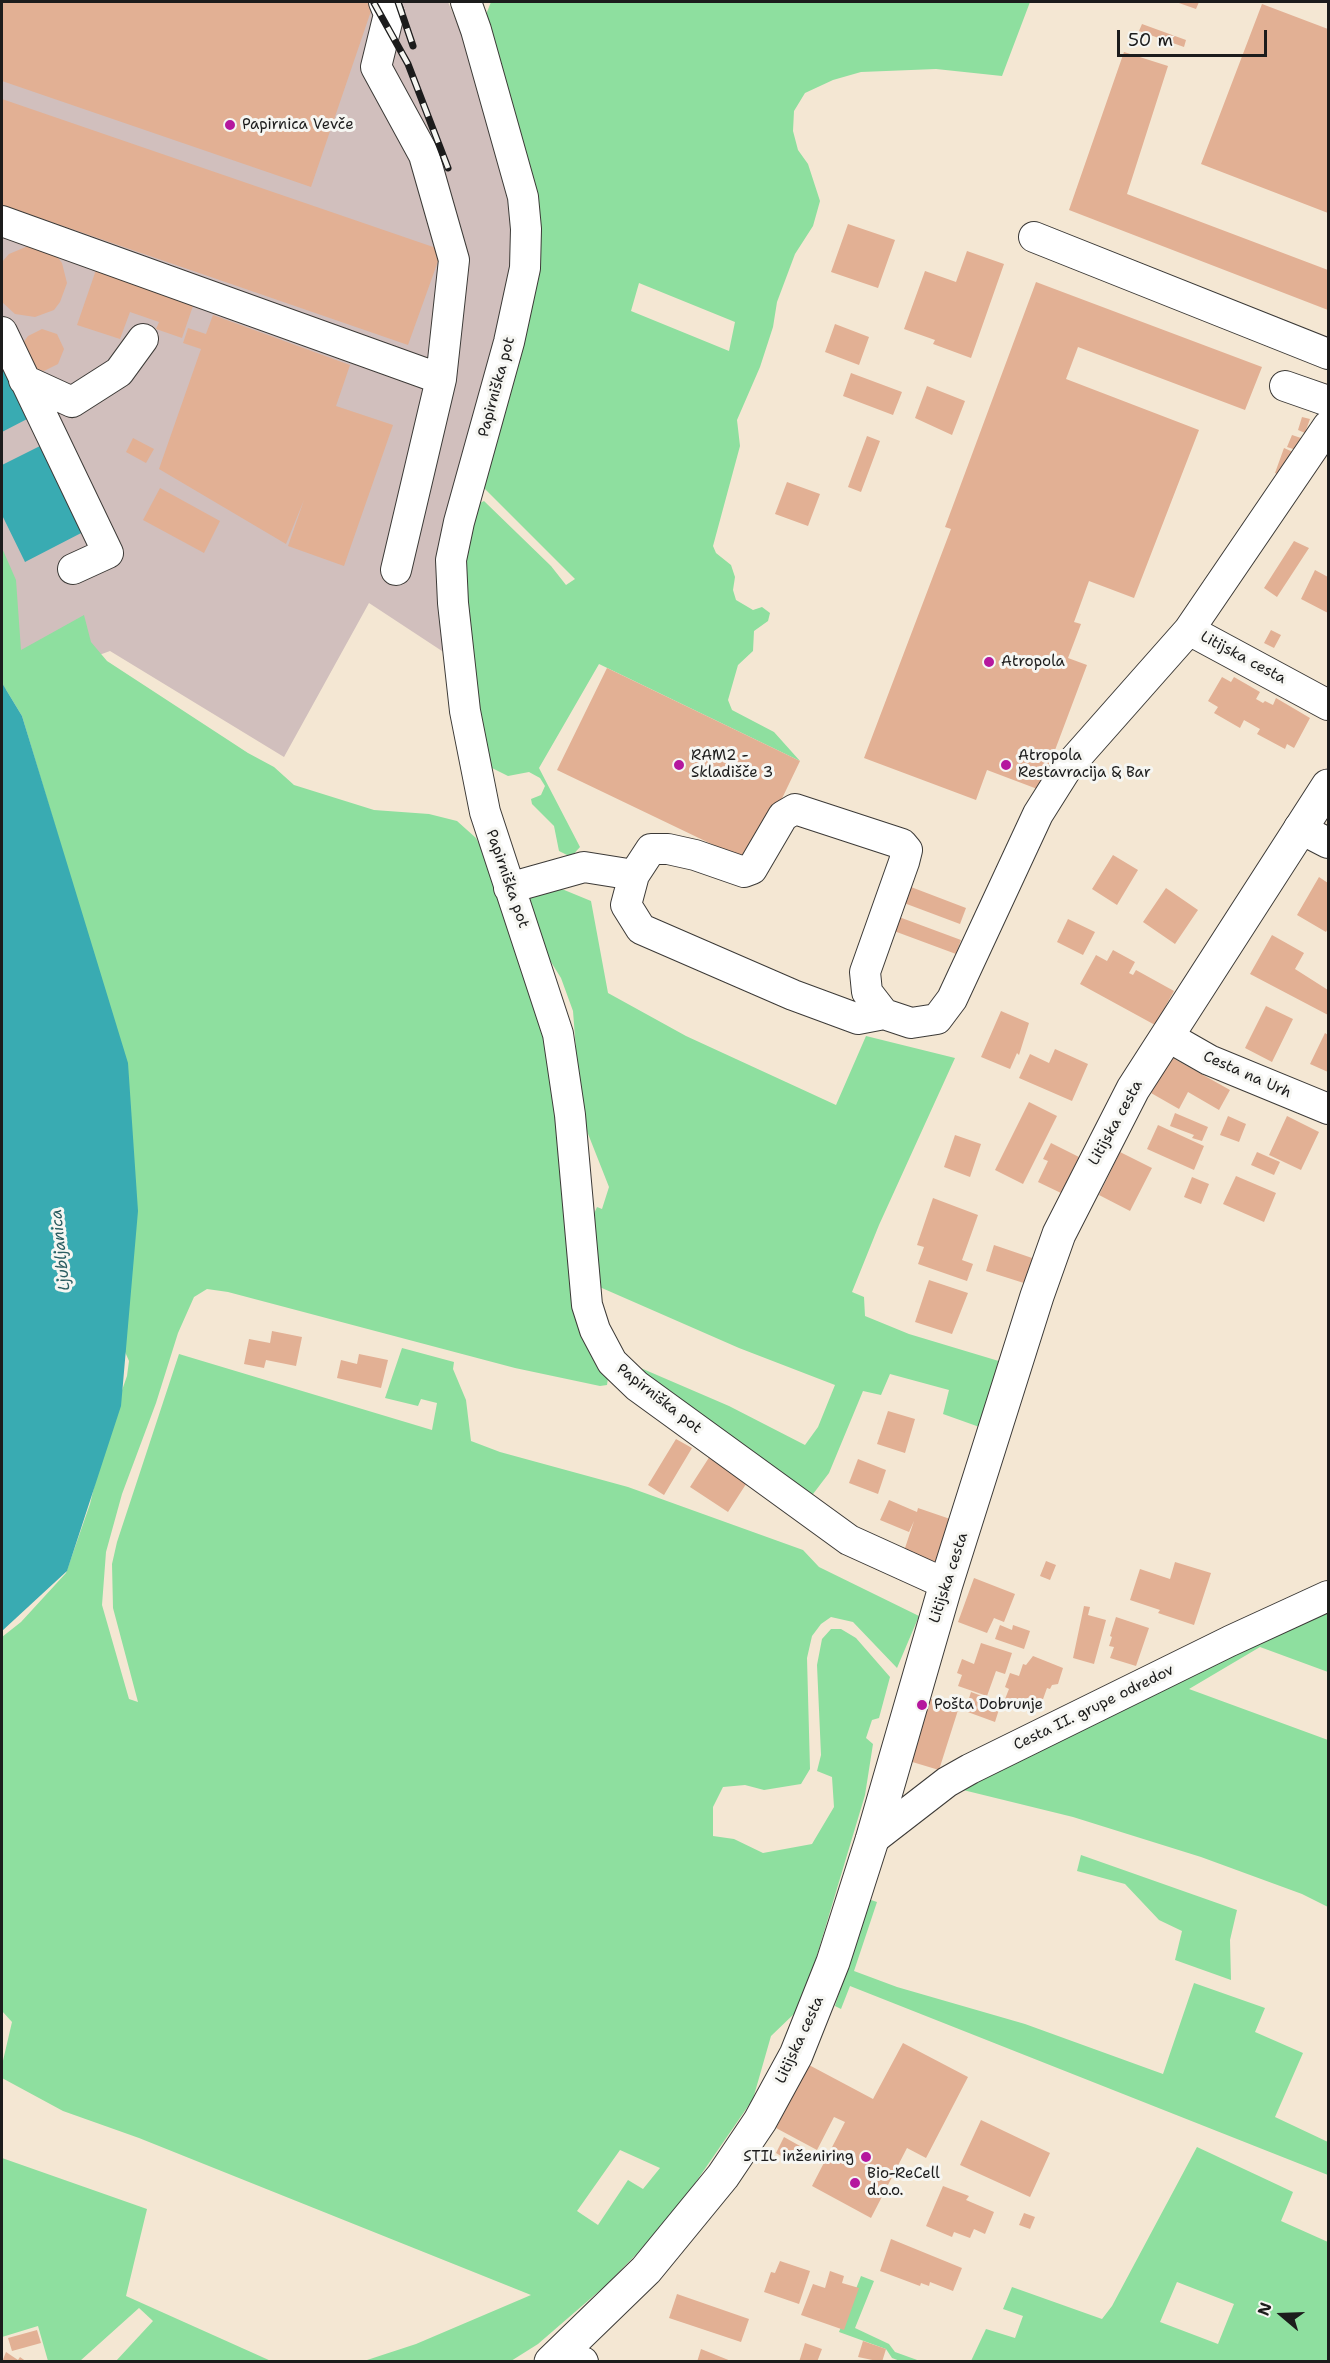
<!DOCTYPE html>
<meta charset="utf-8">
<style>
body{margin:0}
#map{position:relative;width:1330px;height:2363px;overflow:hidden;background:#f4e7d3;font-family:"Shantell Sans",sans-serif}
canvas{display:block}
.frame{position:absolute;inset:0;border:3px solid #1c1c1c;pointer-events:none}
.north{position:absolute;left:1252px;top:2285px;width:60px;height:60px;-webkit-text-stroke:4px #f6f6f2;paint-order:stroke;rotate:289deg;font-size:16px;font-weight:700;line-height:24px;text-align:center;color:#1c1c1c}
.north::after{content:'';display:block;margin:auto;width:21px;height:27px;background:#1c1c1c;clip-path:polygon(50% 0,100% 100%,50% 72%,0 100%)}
.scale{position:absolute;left:1117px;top:30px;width:150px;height:27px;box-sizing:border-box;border:3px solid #1c1c1c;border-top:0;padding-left:8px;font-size:18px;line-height:21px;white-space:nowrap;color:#1c1c1c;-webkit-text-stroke:4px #f6f6f2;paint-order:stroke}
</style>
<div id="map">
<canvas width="1330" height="2363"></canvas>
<div class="frame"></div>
<div class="north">N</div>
<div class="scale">50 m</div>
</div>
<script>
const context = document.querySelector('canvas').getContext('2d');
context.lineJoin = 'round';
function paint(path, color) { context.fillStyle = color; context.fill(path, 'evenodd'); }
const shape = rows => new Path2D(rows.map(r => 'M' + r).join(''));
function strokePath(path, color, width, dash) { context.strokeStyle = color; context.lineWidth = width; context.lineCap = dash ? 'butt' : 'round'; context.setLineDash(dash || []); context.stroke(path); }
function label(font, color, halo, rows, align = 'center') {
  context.font = font + ' "Shantell Sans",sans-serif'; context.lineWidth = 6; context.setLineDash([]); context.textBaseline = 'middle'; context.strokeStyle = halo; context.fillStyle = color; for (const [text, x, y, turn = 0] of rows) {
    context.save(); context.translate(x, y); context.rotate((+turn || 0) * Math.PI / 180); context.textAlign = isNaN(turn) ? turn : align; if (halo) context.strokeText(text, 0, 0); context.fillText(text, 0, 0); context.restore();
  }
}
paint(shape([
 [2,2,448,2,463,37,516,211,515,267,464,474,436,556,445,653,369,603,284,757,110,651,4,690,2,683]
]), '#d1bfbd');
paint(shape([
 [491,2,1030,2,1002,76,936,69,861,72,833,80,805,93,794,111,793,131,798,150,808,164,820,201,813,226,795,254,777,302,773,327,760,367,737,420,740,446,713,546,716,553,731,565,735,577,733,590,736,600,753,610,762,607,770,613,768,621,754,631,753,651,738,665,728,700,732,710,774,732,800,761,599,664,539,768,580,847,571,857,559,851,554,826,532,804,531,799,541,795,545,786,540,778,529,772,508,776,492,768,487,755,483,743,462,566,476,505,484,501,551,566,566,585,575,579,480,484,533,290,486,36,487,12],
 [639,283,735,322,729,351,631,311],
 [2,548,16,580,21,650,84,615,91,642,107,661,248,753,274,767,294,785,374,810,429,814,457,821,476,838,491,867,547,1046,608,1378,607,1385,600,1386,515,1368,228,1292,207,1289,194,1297,178,1333,156,1403,122,1494,106,1552,102,1605,129,1699,138,1702,113,1608,112,1564,117,1542,179,1354,432,1430,437,1403,421,1399,418,1406,385,1398,402,1348,454,1362,453,1369,466,1400,471,1441,500,1452,628,1487,803,1550,819,1567,919,1616,897,1668,853,1622,831,1617,821,1624,812,1636,807,1658,810,1769,801,1784,764,1790,745,1785,723,1787,713,1807,713,1836,734,1839,763,1853,812,1844,834,1807,832,1777,817,1771,821,1755,817,1665,822,1639,831,1629,841,1629,856,1638,890,1677,879,1718,872,1720,866,1738,873,1744,865,1795,806,1992,796,2012,771,2036,753,2099,669,2221,605,2286,538,2344,511,2361,364,2361,416,2344,531,2295,139,2138,63,2111,2,2078,2,2065,12,2022,2,2011,2,1637,21,1622,66,1573,90,1504,107,1433,127,1376,129,1361,119,1338,79,931,70,876,22,716,2,683],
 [620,2150,660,2168,643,2189,628,2180,598,2225,577,2211],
 [557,887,591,901,608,993,686,1036,836,1105,866,1036,955,1058,879,1225,852,1292,864,1297,865,1316,909,1334,1002,1362,985,1429,943,1414,949,1390,890,1374,881,1395,863,1391,829,1473,810,1498,636,1366,729,1406,805,1445,818,1427,835,1385,739,1348,595,1285,593,1216,597,1207,602,1209,609,1187,581,1116,573,1011,561,978,541,946,526,894],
 [1328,1606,1328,1672,1260,1647,1189,1689,1328,1740,1328,1907,1302,1894,1201,1857,1073,1817,959,1789],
 [1081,1855,1237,1910,1230,1940,1231,1980,1175,1960,1182,1931,1159,1920,1125,1884,1077,1871],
 [868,1899,877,1902,854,1971,897,1987,1025,2024,1163,2074,1194,1983,1265,2008,1255,2032,1303,2053,1275,2117,1328,2142,1328,2175,850,1986,841,2009,835,2006],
 [1197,2147,1293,2192,1281,2221,1328,2242,1328,2361,971,2361,986,2329,1015,2338,1023,2316,1003,2309,1012,2287,1102,2319,1112,2306],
 [1177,2282,1234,2304,1218,2344,1160,2322],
 [2,2158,147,2209,126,2296,271,2361,116,2361,153,2321,139,2308,80,2361,48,2361,38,2326,2,2337],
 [861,2276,874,2281,855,2328,889,2344,895,2352,920,2361,900,2361,892,2358,886,2349,839,2332]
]), '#8edf9f');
paint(shape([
 [2,362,29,418,2,432],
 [42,445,85,531,25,562,2,515,2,465],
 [2,683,22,716,128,1063,138,1211,121,1406,67,1571,2,1631]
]), '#39abb2');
paint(shape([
 [2,2,376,2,369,8,371,11,311,187,2,81],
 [1176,2,1199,2,1196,9],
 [1262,4,1328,29,1328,213,1201,164],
 [1142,24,1186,40,1184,47,1139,31],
 [1124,52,1168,66,1127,194,1328,270,1328,310,1069,210],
 [2,99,442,250,408,345,2,205],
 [848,224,895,240,878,288,831,272],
 [28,246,56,255,62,263,67,283,60,302,54,310,35,317,15,314,2,302,2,262,9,254],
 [967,251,1004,264,971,358,933,344,935,340,904,329,925,271,956,282],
 [97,267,195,300,182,338,156,329,159,322,130,312,120,339,77,325],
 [1036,282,1262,367,1245,410,1078,347,1066,379,1199,430,1134,598,1089,581,1074,622,1081,624,1068,658,1087,665,1040,790,987,770,976,800,864,758,951,529,945,527],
 [213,315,350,365,336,406,393,425,344,566,288,546,304,500,286,544,159,469,201,349,183,343,188,328,206,334],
 [835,324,869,337,859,365,825,352],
 [42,329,57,334,64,349,58,364,44,371,36,369,23,343,28,336],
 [851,373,902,392,893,415,843,396],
 [927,386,965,401,952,435,915,418],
 [1302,417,1310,419,1305,433,1298,430],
 [1292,435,1304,439,1299,451,1287,447],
 [867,436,880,441,861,492,848,487],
 [133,438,154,449,146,463,126,452],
 [1284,448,1293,452,1284,477,1275,473],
 [787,482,820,494,808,526,775,514],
 [160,488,220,521,204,553,143,520],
 [1294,541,1309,548,1277,597,1264,588],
 [1315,570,1328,577,1328,613,1301,599],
 [1271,630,1281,635,1274,648,1264,643],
 [607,668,800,761,751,863,557,770],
 [1222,677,1231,682,1234,677,1260,692,1256,699,1263,703,1265,701,1273,705,1276,698,1310,718,1294,748,1287,744,1285,749,1257,734,1260,729,1244,720,1240,728,1214,713,1218,707,1208,701],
 [1113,855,1138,870,1117,905,1092,889],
 [1319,877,1328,883,1328,928,1326,932,1297,915],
 [911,887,966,908,960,924,904,903],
 [1166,888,1198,910,1175,944,1143,922],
 [899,917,961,940,956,954,894,931],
 [1068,919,1095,932,1083,955,1057,942],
 [1272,935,1304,953,1295,969,1328,990,1328,1015,1250,974],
 [1113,950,1135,962,1129,973,1133,975,1136,970,1174,991,1155,1025,1080,984,1096,955,1107,961],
 [1266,1006,1293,1019,1272,1062,1245,1048],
 [1001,1011,1029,1023,1019,1055,1017,1053,1010,1069,981,1057],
 [1325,1033,1328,1035,1328,1072,1310,1064],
 [1055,1049,1088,1064,1072,1101,1019,1078,1030,1054,1049,1063],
 [1171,1057,1230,1090,1219,1110,1188,1092,1179,1109,1151,1093],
 [1029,1102,1057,1116,1023,1184,995,1170],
 [1175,1113,1208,1127,1202,1141,1192,1138,1194,1135,1170,1126],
 [1228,1116,1246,1124,1239,1142,1220,1135],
 [1287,1116,1319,1132,1301,1170,1269,1155],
 [1158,1125,1204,1146,1194,1170,1147,1149],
 [955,1135,981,1144,970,1177,944,1167],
 [1051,1143,1079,1157,1061,1193,1038,1182,1048,1161,1043,1159],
 [1120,1152,1152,1168,1130,1211,1099,1195],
 [1257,1152,1280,1162,1274,1175,1251,1165],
 [1236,1176,1276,1193,1264,1222,1223,1204],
 [1192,1177,1209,1184,1201,1204,1184,1197],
 [933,1198,978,1215,962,1260,973,1264,967,1281,918,1264,924,1247,917,1245],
 [994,1245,1035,1259,1027,1284,986,1271],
 [929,1280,968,1293,952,1334,915,1322],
 [272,1331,302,1337,296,1366,266,1360,264,1368,244,1364,249,1339,270,1343],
 [359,1354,388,1360,381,1388,337,1378,341,1360,357,1364],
 [888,1411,915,1419,905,1453,877,1444],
 [676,1439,692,1448,664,1495,648,1485],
 [710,1456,748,1481,728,1512,690,1487],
 [858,1459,886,1470,878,1494,849,1483],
 [889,1500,917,1512,918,1508,956,1521,941,1564,904,1551,914,1521,909,1532,880,1520],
 [1046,1561,1056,1565,1050,1580,1040,1576],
 [1175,1562,1211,1573,1194,1625,1158,1613,1160,1610,1130,1600,1140,1569,1170,1579],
 [974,1578,1015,1594,1004,1622,994,1618,987,1633,958,1622],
 [1084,1606,1090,1607,1088,1615,1106,1620,1094,1664,1073,1658],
 [1116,1617,1149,1628,1136,1666,1110,1658,1114,1647,1109,1646,1112,1637,1110,1636],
 [1000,1625,1012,1630,1013,1625,1030,1631,1024,1649,995,1639],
 [981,1643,1012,1653,1005,1674,996,1671,987,1696,958,1686,962,1675,957,1673,962,1659,974,1664],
 [1033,1656,1063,1668,1058,1684,1052,1685,1050,1689,1047,1688,1042,1702,1036,1702,1034,1708,1005,1699,1009,1689,1005,1687,1010,1673,1019,1676,1023,1664,1026,1665],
 [971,1692,1001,1703,995,1722,965,1711],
 [928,1698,959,1707,939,1770,909,1761],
 [903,2043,968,2077,926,2158,907,2148,871,2218,812,2186,845,2122,834,2117,817,2150,776,2128,809,2065,873,2099],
 [981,2120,1050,2153,1030,2197,960,2165],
 [784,2137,800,2146,791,2162,776,2153],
 [943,2186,969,2196,966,2200,994,2212,985,2234,974,2229,970,2238,954,2232,952,2237,926,2226],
 [1024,2213,1035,2217,1030,2229,1019,2225],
 [891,2239,962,2268,953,2291,930,2282,929,2286,921,2283,920,2286,880,2271],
 [780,2261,810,2271,799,2304,764,2292,771,2272,775,2273],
 [830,2271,844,2276,842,2283,859,2288,844,2330,801,2315,813,2284,825,2288],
 [677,2294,749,2319,741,2342,669,2318],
 [37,2330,41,2343,12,2351,8,2338],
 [863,2341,886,2349,882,2362,858,2357],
 [805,2343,822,2349,817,2362,799,2362],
 [701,2349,731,2361,731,2362,697,2362],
 [6,2352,18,2360,20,2357,27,2362,2,2362]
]), '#e2b094');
const minor = shape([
 [384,2,389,14,376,67,424,155,454,260,441,379,396,570],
 [466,2,476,30,523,197,526,229,525,268,509,342,459,522,451,560,453,603,465,711,485,812,558,1034,570,1115,587,1305,595,1330,612,1362,637,1386,849,1540,946,1584],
 [2,221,441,379],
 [1034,237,1328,354],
 [2,332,108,553,73,569],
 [24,380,72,402,119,372,143,339],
 [1285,386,1328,401],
 [1189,630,1328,705],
 [1299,828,1328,843],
 [509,888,584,867,634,875],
 [884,1014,858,1019,793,995,641,929,626,905,634,875,651,849,668,849,695,855,744,872,752,869,783,816,795,809,902,844,907,850,904,862,865,972,867,992,884,1014,911,1023,937,1019,952,999,1038,814,1067,768,1189,630,1328,426],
 [1167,1036,1209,1060,1328,1109],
 [872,1840,947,1782,970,1769,1230,1641,1328,1596],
 [560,2353,583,2362]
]);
const major = shape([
 [551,2362,646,2270,723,2176,760,2121,796,2055,833,1962,872,1840,946,1584,1037,1296,1059,1234,1133,1089,1328,786]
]);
strokePath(minor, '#3c3a37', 32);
strokePath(major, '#3c3a37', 35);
strokePath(minor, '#fff', 30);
strokePath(major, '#fff', 33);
const rail = shape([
 [398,2,413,46],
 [374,3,408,64,448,168]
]);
strokePath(rail, '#1c1c1c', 7);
strokePath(rail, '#f6f6f2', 4.5, [14]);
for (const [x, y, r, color] of [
 [230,125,6,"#b5179e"],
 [989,662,6,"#b5179e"],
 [679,765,6,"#b5179e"],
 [1006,765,6,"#b5179e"],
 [922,1705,6,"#b5179e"],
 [866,2157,6,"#b5179e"],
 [855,2183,6,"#b5179e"]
]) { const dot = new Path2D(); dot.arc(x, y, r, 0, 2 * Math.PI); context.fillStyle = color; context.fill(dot); strokePath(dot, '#f6f6f2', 2); }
label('15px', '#1c1c1c', '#f6f6f2', [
 ["Papirnica Vevče",242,125],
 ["Atropola",1001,662],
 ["RAM2 -",691,756],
 ["Skladišče 3",691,773],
 ["Atropola",1018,756],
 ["Restavracija & Bar",1018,773],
 ["Pošta Dobrunje",934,1705],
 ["STIL inženiring",854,2157,"right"],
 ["Bio-ReCell",867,2174],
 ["d.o.o.",867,2191]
], 'left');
label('15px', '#1c1c1c', '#f6f6f2', [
 ["Papirniška pot",497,387,-75],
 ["Litijska cesta",1243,658,28],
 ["Papirniška pot",507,879,71],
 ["Cesta na Urh",1247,1075,24],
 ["Litijska cesta",1116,1123,-61],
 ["Papirniška pot",659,1399,38],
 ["Litijska cesta",949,1578,-72],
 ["Cesta II. grupe odredov",1094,1708,-26],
 ["Litijska cesta",800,2040,-65]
]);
label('italic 16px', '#295c60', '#f6f6f2', [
 ["Ljubljanica",61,1250,-96]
]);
</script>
